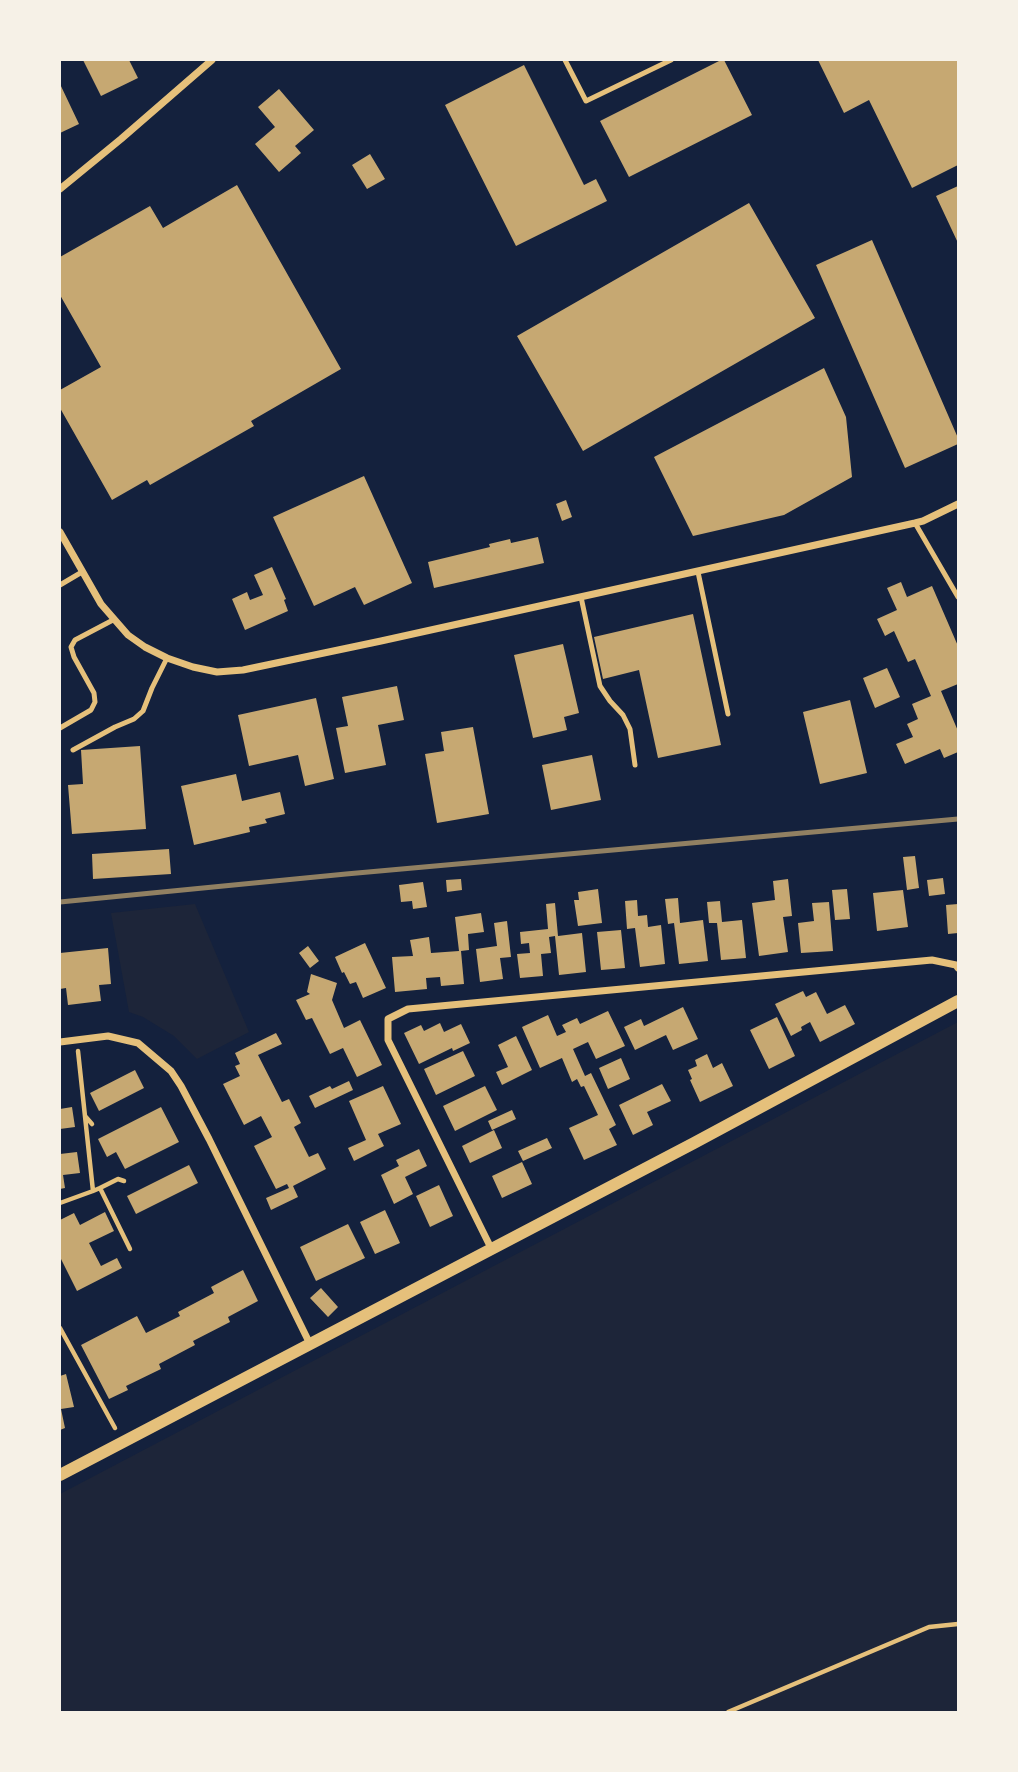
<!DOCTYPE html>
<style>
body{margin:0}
#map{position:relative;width:1018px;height:1772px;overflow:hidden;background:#14213d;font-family:Signika,sans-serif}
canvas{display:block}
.frame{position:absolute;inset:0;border:61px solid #f6f1e7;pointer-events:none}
</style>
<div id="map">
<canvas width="1018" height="1772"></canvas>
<div class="frame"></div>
</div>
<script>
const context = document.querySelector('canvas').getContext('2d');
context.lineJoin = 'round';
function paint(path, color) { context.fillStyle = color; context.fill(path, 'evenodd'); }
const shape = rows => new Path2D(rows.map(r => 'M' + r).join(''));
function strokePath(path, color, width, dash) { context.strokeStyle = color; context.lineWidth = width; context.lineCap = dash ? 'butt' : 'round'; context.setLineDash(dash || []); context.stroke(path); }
paint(shape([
 [195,904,249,1032,197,1059,174,1036,143,1017,129,1012,111,913],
 [958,1022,958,1712,60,1712,60,1494]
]), '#1d2539');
paint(shape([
 [83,60,129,60,138,78,101,96],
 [721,60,724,60,752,115,629,177,600,121],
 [818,60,958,60,958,165,912,188,869,100,844,113],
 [524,65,584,185,596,179,607,201,516,246,445,105],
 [60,84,79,124,60,133],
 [279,89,314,130,295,146,301,153,279,172,255,144,275,127,258,107],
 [370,154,385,179,367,189,352,165],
 [237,185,341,369,251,421,254,426,150,485,147,480,112,500,60,408,60,390,101,367,60,295,60,257,150,206,163,228],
 [958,186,958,243,936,196],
 [749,203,815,318,583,451,517,336],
 [872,240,958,438,958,444,905,468,816,265],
 [824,368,846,417,852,477,784,515,693,536,654,457],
 [364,476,412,583,364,605,355,587,314,606,273,517],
 [566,500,572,517,562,521,556,504],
 [538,537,544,563,434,588,428,562,490,547,489,544,510,539,511,543],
 [272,567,286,599,284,600,288,611,245,630,232,599,247,592,250,600,263,595,254,575],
 [901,582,907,597,932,586,958,646,958,684,941,691,958,731,958,740,957,741,958,752,944,758,940,749,905,764,896,744,913,737,907,724,918,719,912,704,931,696,915,659,908,662,894,631,885,636,877,619,897,610,887,588],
 [693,614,721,745,658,758,639,670,603,679,594,637],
 [563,644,579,713,564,717,567,730,533,738,514,655],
 [887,668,900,697,875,708,863,678],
 [397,686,404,720,378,725,386,765,345,773,336,728,348,726,342,697],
 [316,698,334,779,305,786,298,755,249,766,238,715],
 [850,700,867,773,820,784,803,712],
 [473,727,489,814,437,823,425,754,444,751,441,732],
 [140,746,146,829,72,834,68,785,83,784,81,750],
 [592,755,601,800,551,810,542,765],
 [236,774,242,801,280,792,285,814,265,819,267,823,249,827,250,832,194,845,181,786],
 [169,849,171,874,93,879,92,854],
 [915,856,919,888,907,890,903,857],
 [943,878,945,894,929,896,927,880],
 [461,879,462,890,447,892,446,880],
 [788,879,792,916,783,917,788,952,759,956,752,903,775,900,773,881],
 [423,882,427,907,413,909,412,901,401,902,399,885],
 [598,889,602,923,578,926,574,900,579,900,578,892],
 [847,889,850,919,835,920,832,890],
 [903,890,908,927,877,931,873,893],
 [678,898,680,923,703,920,708,961,679,964,674,923,668,924,665,899],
 [637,900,638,916,647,915,648,927,661,925,665,964,640,967,635,928,627,929,625,901],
 [720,901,722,922,742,920,746,958,721,960,717,923,709,923,707,902],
 [829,902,833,951,801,953,798,923,814,921,812,903],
 [555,903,558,936,582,933,586,972,559,975,555,936,549,937,551,953,541,954,543,976,520,978,517,954,530,953,529,943,521,944,520,932,548,929,546,904],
 [958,904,958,933,948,934,946,905],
 [481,913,484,932,468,934,469,950,461,951,464,984,441,986,440,977,426,978,427,989,395,992,392,957,413,956,410,940,429,937,431,953,459,951,455,917],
 [507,921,511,957,500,958,503,979,480,982,476,949,497,946,494,923],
 [621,930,625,968,601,970,597,932],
 [365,943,386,988,363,998,356,982,350,984,344,972,342,973,335,957],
 [308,946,319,961,310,968,299,953],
 [108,948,111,984,99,985,101,1001,68,1005,66,988,60,989,60,953],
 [311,974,337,983,332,1000,344,1028,360,1020,382,1065,357,1077,343,1048,330,1054,312,1018,306,1020,296,1000,310,994,307,992],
 [803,991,806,997,816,992,827,1014,845,1005,855,1024,820,1042,810,1022,801,1027,802,1030,791,1036,775,1004],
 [683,1007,698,1039,673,1050,666,1035,635,1050,624,1027,641,1019,644,1026],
 [608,1011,625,1046,596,1059,588,1042,573,1049,585,1076,591,1073,616,1125,609,1129,617,1145,584,1160,569,1128,598,1115,584,1086,581,1087,577,1079,572,1082,562,1058,540,1068,522,1027,548,1015,557,1036,566,1032,562,1025,577,1018,580,1024],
 [777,1017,795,1056,769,1069,750,1030],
 [440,1023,444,1032,461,1024,470,1043,453,1051,452,1048,419,1064,404,1033,421,1025,424,1031],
 [276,1033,282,1044,258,1055,282,1102,289,1099,301,1123,294,1127,309,1157,318,1153,326,1169,293,1186,298,1197,271,1210,266,1198,289,1188,287,1184,276,1189,254,1146,272,1137,261,1116,244,1125,223,1084,240,1076,235,1066,240,1064,235,1053],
 [516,1036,532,1070,502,1085,496,1072,508,1067,498,1045],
 [463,1051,475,1076,436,1095,424,1069],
 [707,1054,713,1068,722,1063,733,1086,700,1102,690,1080,692,1079,688,1070,697,1066,695,1060],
 [621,1058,630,1079,608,1089,599,1068],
 [135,1070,144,1088,99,1111,90,1093],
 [349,1081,353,1090,315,1108,309,1096,330,1086,332,1089],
 [662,1084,671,1101,647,1112,653,1125,633,1135,619,1105],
 [383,1086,401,1124,378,1134,384,1146,354,1161,348,1148,366,1140,349,1101],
 [485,1086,497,1110,455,1131,443,1106],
 [72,1107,75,1127,60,1129,60,1109],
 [161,1107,179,1142,125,1169,116,1152,107,1157,98,1139],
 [512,1110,516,1119,492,1130,488,1121],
 [494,1130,502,1148,470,1163,462,1146],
 [547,1138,552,1148,523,1161,518,1151],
 [419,1149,427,1166,405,1177,413,1194,394,1204,381,1175,399,1166,396,1160],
 [77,1152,80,1173,63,1175,65,1188,60,1189,60,1154],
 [522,1162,532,1184,502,1198,492,1176],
 [189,1165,198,1183,136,1214,127,1196],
 [439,1185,453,1216,430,1227,416,1196],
 [385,1210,400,1243,375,1254,360,1222],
 [105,1212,114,1231,89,1243,101,1266,117,1258,122,1268,77,1291,60,1257,60,1220,74,1213,80,1225],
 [348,1224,365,1258,316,1281,300,1247],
 [243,1270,258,1301,228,1317,230,1322,193,1341,195,1345,159,1364,161,1369,126,1386,128,1390,109,1399,81,1345,137,1316,146,1333,180,1316,178,1312,214,1293,211,1287],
 [321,1288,338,1307,328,1317,310,1298],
 [66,1374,74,1407,61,1409,65,1428,60,1430,60,1376]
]), '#c6a872');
strokePath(shape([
 [85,1116,92,1124],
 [100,1188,118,1179,124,1181],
 [93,1191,100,1188,130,1249],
 [60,1203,93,1191,78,1051],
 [60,1328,115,1428],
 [728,1712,929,1627,958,1624]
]), '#e5c07b', 4.5);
strokePath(shape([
 [565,60,586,101,671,60],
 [915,523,958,597],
 [698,572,728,714],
 [60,585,82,572],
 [581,597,600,686,610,701,623,715,630,729,635,765],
 [60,728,91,710,95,702,94,693,74,657,71,647,75,640,113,620],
 [73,750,115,727,134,719,143,711,152,688,167,658]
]), '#e5c07b', 5);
strokePath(shape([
 [60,189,121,139,212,60],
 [60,532,101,604,128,635,145,647,167,658,193,667,217,672,243,670,381,641,915,523,923,521,958,504],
 [60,1042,108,1036,138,1043,171,1071,181,1086,209,1139,310,1344],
 [491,1248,388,1040,388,1019,408,1009,932,960,956,965,958,968]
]), '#e5c07b', 7);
strokePath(shape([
 [60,1475,694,1143,958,1001]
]), '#e5c07b', 12);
strokePath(shape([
 [60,902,346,874,958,819]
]), '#918062', 5);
</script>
